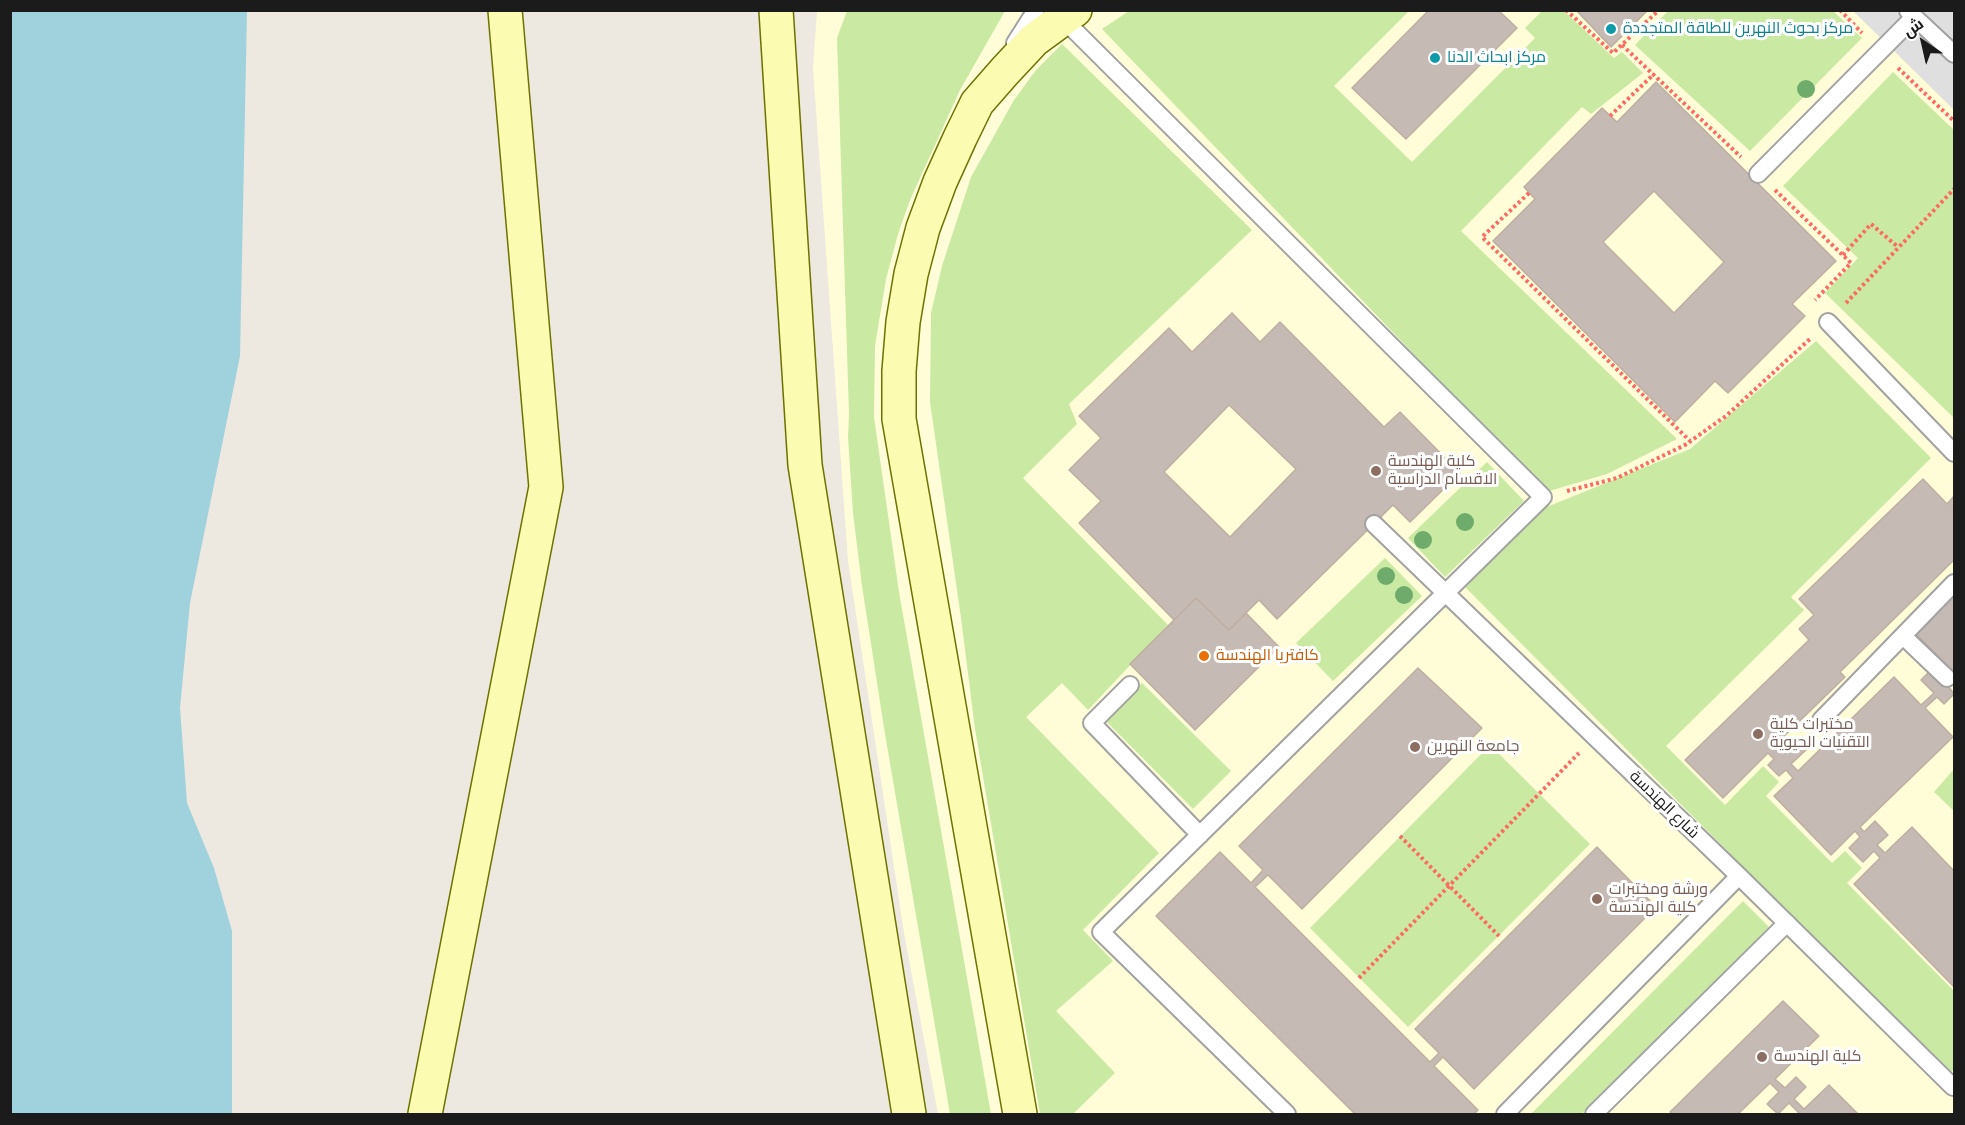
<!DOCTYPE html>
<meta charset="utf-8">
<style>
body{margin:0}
#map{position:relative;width:1965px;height:1125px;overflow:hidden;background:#ede8e0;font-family:"Archivo Narrow",Cairo,sans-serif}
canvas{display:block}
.frame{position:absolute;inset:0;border:12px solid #1b1b1b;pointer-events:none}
.north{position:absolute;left:1893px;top:12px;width:60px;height:60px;-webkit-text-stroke:4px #fff;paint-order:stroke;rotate:326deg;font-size:16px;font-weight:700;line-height:24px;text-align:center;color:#1b1b1b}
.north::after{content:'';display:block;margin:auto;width:21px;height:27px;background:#1b1b1b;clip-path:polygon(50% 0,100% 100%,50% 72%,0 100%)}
</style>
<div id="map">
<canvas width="1965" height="1125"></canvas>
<div class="frame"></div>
<div class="north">ش</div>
</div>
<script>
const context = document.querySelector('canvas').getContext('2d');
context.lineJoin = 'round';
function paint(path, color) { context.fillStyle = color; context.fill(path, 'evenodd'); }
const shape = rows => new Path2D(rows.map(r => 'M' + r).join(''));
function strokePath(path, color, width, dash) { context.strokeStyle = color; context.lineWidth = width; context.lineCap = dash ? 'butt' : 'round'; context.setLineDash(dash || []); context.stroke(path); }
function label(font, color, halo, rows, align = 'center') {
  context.font = font + ' "Archivo Narrow",Cairo,sans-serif'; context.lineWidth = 6; context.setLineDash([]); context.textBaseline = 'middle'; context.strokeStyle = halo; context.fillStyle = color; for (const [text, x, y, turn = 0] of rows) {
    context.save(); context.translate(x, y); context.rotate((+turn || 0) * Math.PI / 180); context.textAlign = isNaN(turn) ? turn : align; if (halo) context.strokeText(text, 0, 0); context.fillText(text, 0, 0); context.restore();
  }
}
paint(shape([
 [817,11,1954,11,1954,1114,938,1114,904,933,848,561,813,68]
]), '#fffdd8');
paint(shape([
 [1669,10,1833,11,1862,38,1750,151,1635,45],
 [847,11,1005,11,960,90,910,200,898,234,886,279,875,346,874,417,899,592,991,1114,950,1114,885,734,862,586,853,513,848,437,849,415,837,38],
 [1129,11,1409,11,1334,86,1412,162,1535,38,1525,28,1542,11,1564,11,1614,58,1622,52,1643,73,1591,114,1582,107,1461,231,1677,439,1607,474,1546,492,1102,29],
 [1062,44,1252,230,1069,404,1077,424,1023,478,1168,625,1088,710,1062,683,1026,717,1159,853,1083,930,1113,961,1056,1011,1115,1073,1073,1114,1040,1114,975,729,961,618,930,402,931,313,942,266,971,177,1014,100,1036,70],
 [1893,72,1954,130,1954,418,1825,293,1858,258,1783,186],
 [1816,341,1931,458,1791,597,1804,610,1666,746,1725,805,1763,766,1779,782,1766,796,1832,863,1845,851,1862,868,1847,883,1954,991,1954,1069,1949,1074,1465,587,1544,508,1690,449],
 [1487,462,1524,501,1445,577,1408,538],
 [1385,558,1422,596,1333,681,1296,643],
 [1142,683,1231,771,1193,809,1105,720],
 [1490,745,1590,844,1408,1027,1310,928],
 [1954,769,1954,811,1934,792],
 [1743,901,1769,927,1582,1114,1531,1114]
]), '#caeaa4');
paint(shape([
 [1853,11,1954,11,1954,110,1888,45]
]), '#dfdfdf');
paint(shape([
 [10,11,247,11,240,356,190,603,180,708,187,803,214,868,232,931,232,1114,11,1114]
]), '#9fd2dd');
const building = shape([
 [1429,10,1498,10,1517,28,1406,139,1352,88,1429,10],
 [1576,10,1648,10,1611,47,1576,10],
 [1656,82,1836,261,1792,304,1805,316,1728,393,1715,381,1675,422,1493,241,1535,199,1524,187,1602,108,1617,122,1656,82],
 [1654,191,1724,262,1674,313,1603,242,1654,191],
 [1232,313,1260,342,1280,322,1384,427,1400,412,1460,473,1410,522,1393,505,1277,619,1259,600,1229,630,1196,598,1174,620,1079,523,1101,501,1069,470,1101,438,1079,416,1169,328,1192,352,1232,313],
 [1229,405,1296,469,1230,537,1164,472,1229,405],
 [1923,479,1947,504,1954,496,1954,508,1953,509,1954,511,1954,560,1840,672,1845,677,1773,747,1779,753,1794,738,1806,750,1791,764,1798,771,1894,677,1921,705,1934,693,1921,680,1933,668,1945,680,1953,671,1916,634,1954,596,1954,682,1949,687,1954,694,1944,704,1937,697,1925,708,1953,737,1860,827,1864,832,1875,821,1888,835,1877,845,1885,853,1912,827,1954,871,1954,987,1854,884,1880,858,1874,851,1863,862,1849,848,1860,837,1855,831,1831,855,1774,796,1793,778,1786,770,1779,776,1768,765,1774,759,1768,753,1723,798,1685,760,1809,640,1799,629,1814,615,1799,599,1923,479],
 [1196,598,1229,630,1246,613,1279,647,1195,730,1130,664,1196,598],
 [1418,668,1482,728,1302,909,1268,875,1255,887,1430,1062,1439,1053,1415,1029,1597,847,1656,907,1474,1089,1443,1057,1434,1066,1478,1110,1474,1114,1355,1114,1156,916,1220,852,1251,883,1263,870,1239,846,1418,668],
 [1783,1001,1819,1036,1775,1079,1785,1088,1796,1077,1806,1087,1794,1099,1804,1109,1829,1085,1858,1114,1797,1114,1799,1113,1789,1103,1778,1114,1767,1104,1779,1092,1770,1083,1738,1114,1673,1114,1670,1112,1783,1001]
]);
paint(building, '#c5bab4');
strokePath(building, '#bfaea2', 1.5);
const lane = shape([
 [1908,11,1954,54],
 [1062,18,1543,497,1101,932,1287,1114],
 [1015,43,1036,10],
 [1758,174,1914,17],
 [1828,322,1954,453],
 [1374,524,1739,876,1953,1087],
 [1903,636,1947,678],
 [1130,685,1092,723,1200,835],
 [1821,720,1954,583],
 [1505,1114,1739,876],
 [1594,1114,1787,923]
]);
const secondary = shape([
 [776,10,805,465,909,1114],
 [425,1114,546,487,505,10],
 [1020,1114,899,419,899,371,903,322,911,274,923,228,940,182,960,138,977,103,1005,71,1034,40,1075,10]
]);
strokePath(lane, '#a2a2a2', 20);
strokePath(secondary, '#6d7301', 36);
strokePath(shape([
 [1566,10,1613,53,1659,10],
 [1840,10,1862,33],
 [1622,45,1741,157],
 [1898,68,1954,121],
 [1610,116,1654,74],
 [1775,190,1851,263,1815,300],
 [1529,193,1482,237,1690,441],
 [1843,255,1871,224,1898,247],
 [1846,303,1954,189],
 [1567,491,1617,478,1685,445,1726,416,1811,338],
 [1400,836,1499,936],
 [1359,978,1579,753]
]), '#fe6961', 4, [3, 3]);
strokePath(lane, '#fff', 16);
strokePath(secondary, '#fbfbb1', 33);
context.fillStyle = '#6fac6b';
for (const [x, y] of [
 [1806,89],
 [1465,522],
 [1423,540],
 [1386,576],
 [1404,595]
]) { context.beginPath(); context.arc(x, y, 9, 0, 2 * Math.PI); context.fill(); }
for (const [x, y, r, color] of [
 [1611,29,6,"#0f9aa8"],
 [1435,58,6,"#0f9aa8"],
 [1376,471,6,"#8d6e63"],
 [1204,656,6,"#e8710a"],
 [1758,734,6,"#8d6e63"],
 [1415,747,6,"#8d6e63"],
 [1597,899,6,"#8d6e63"],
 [1762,1057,6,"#8d6e63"]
]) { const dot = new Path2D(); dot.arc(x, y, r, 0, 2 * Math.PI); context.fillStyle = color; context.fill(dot); strokePath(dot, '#fff', 2); }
label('16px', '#0d838f', '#fff', [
 ["مركز بحوث النهرين للطاقة المتجددة",1623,29],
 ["مركز ابحاث الدنا",1447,58]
], 'left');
label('16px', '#785e54', '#fff', [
 ["كلية الهندسة",1388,462],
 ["الاقسام الدراسية",1388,480],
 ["مختبرات كلية",1770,725],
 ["التقنيات الحيوية",1770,743],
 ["جامعة النهرين",1427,747],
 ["ورشة ومختبرات",1609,890],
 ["كلية الهندسة",1609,908],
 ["كلية الهندسة",1774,1057]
], 'left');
label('16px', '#c56008', '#fff', [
 ["كافتريا الهندسة",1216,656]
], 'left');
label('16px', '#1b1b1b', '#fff', [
 ["شارع الهندسة",1664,805,44]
]);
</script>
